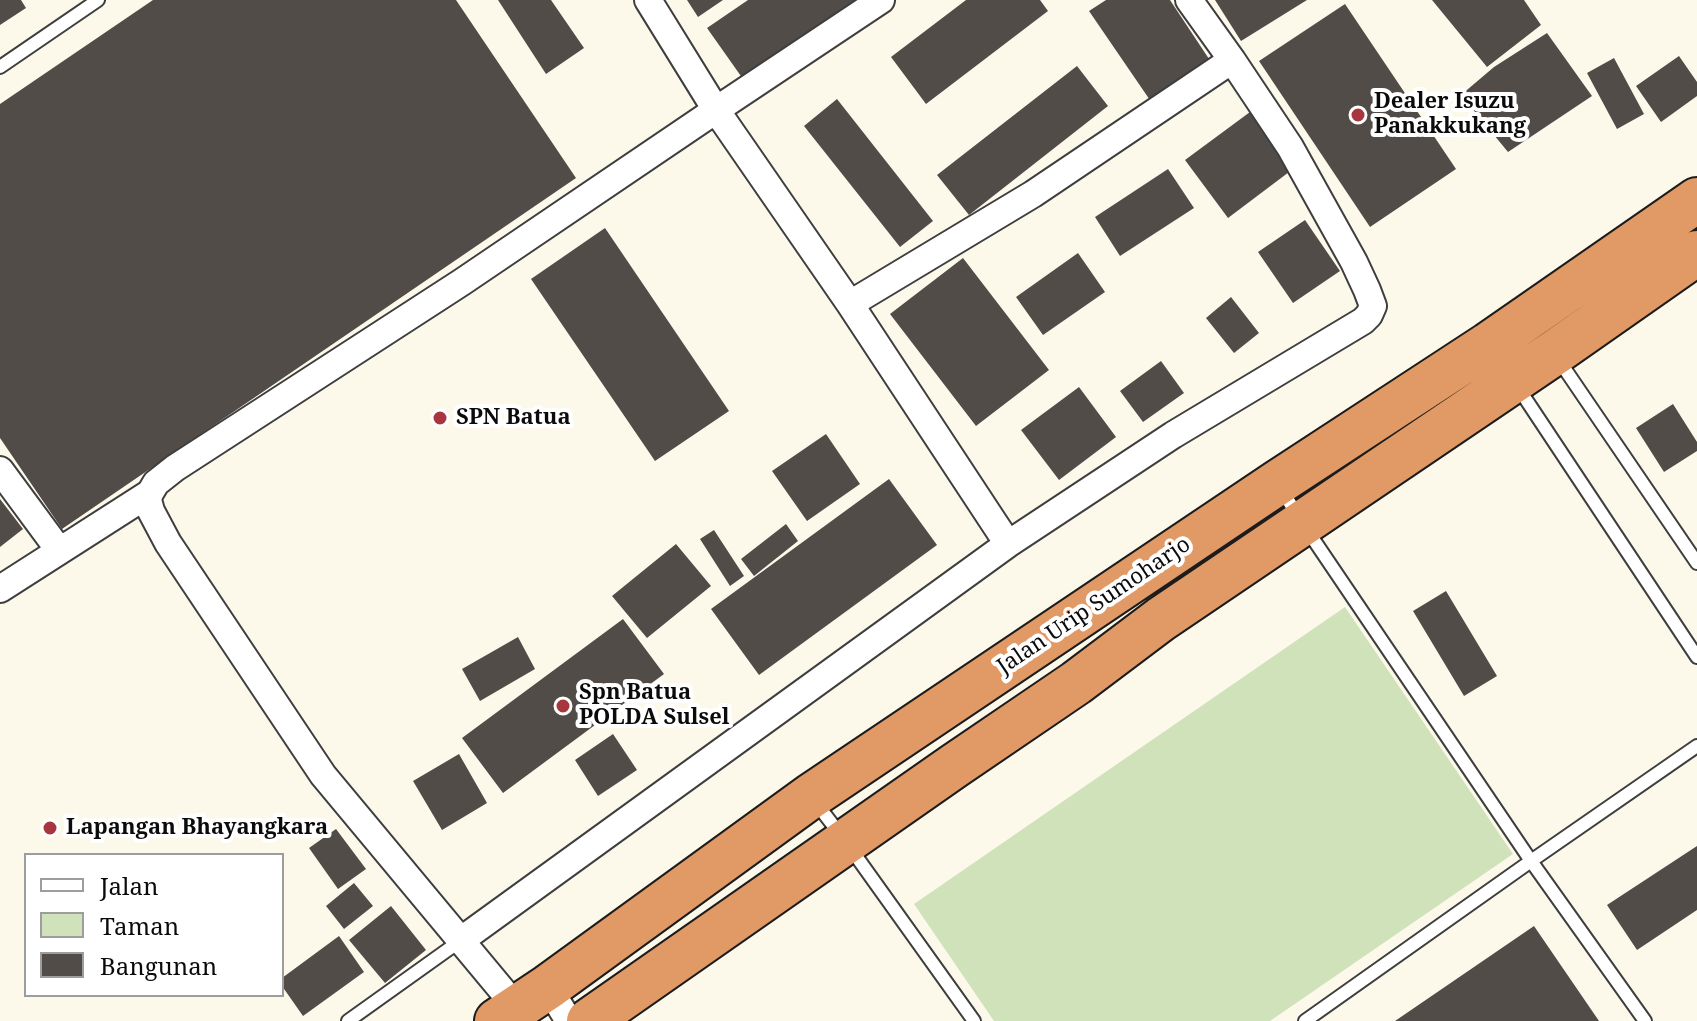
<!DOCTYPE html>
<style>
body{margin:0}
#map{position:relative;width:1697px;height:1021px;overflow:hidden;background:#fcf9eb;font-family:"Noto Serif",serif}
canvas{display:block}
.legend{position:absolute;left:24px;top:853px;width:260px;height:144px;box-sizing:border-box;background:#fff;border:2px solid #9d9d9d;margin:0;padding:10px 14px;list-style:none;font-size:24px;color:#0b0b0b}
.legend li{display:flex;align-items:center;gap:16px;height:40px}
.legend b{width:40px;border:2px solid #9d9d9d}
</style>
<div id="map">
<canvas width="1697" height="1021"></canvas>
<ul class="legend">
<li><b style="height:10px;background:#fff"></b>Jalan</li>
<li><b style="height:22px;background:#d0e2ba"></b>Taman</li>
<li><b style="height:22px;background:#524c49"></b>Bangunan</li>
</ul>
</div>
<script>
const context = document.querySelector('canvas').getContext('2d');
context.lineJoin = 'round';
function paint(path, color) { context.fillStyle = color; context.fill(path, 'evenodd'); }
const shape = rows => new Path2D(rows.map(r => 'M' + r).join(''));
function strokePath(path, color, width, dash) { context.strokeStyle = color; context.lineWidth = width; context.lineCap = dash ? 'butt' : 'round'; context.setLineDash(dash || []); context.stroke(path); }
function label(font, color, halo, rows, align = 'center') {
  context.font = font + ' "Noto Serif",serif'; context.lineWidth = 8; context.setLineDash([]); context.textBaseline = 'middle'; context.strokeStyle = halo; context.fillStyle = color; for (const [text, x, y, turn = 0] of rows) {
    context.save(); context.translate(x, y); context.rotate((+turn || 0) * Math.PI / 180); context.textAlign = isNaN(turn) ? turn : align; if (halo) context.strokeText(text, 0, 0); context.fillText(text, 0, 0); context.restore();
  }
}
paint(shape([
 [1345,607,1513,854,1270,1021,994,1021,914,904]
]), '#d0e2ba');
paint(shape([
 [0,0,21,0,26,8,0,25],
 [153,0,456,0,576,178,62,529,0,438,0,104],
 [498,0,551,0,584,48,546,74],
 [687,0,723,0,698,17],
 [748,0,857,0,743,79,707,28],
 [966,0,1040,0,1048,11,926,104,891,57],
 [1106,0,1170,0,1213,65,1154,106,1089,11],
 [1215,0,1307,0,1241,41],
 [1432,0,1524,0,1541,25,1487,67],
 [1345,4,1456,169,1370,227,1259,61],
 [1547,33,1592,96,1508,152,1461,95,1494,67],
 [1679,56,1697,82,1697,96,1661,122,1636,86],
 [1614,58,1644,114,1617,129,1587,73],
 [1077,66,1108,106,969,215,937,175],
 [837,99,933,221,900,247,804,126],
 [1250,112,1293,169,1228,218,1185,160],
 [1168,169,1194,208,1120,256,1095,217],
 [1305,220,1340,271,1293,303,1258,252],
 [605,228,729,411,655,461,531,279],
 [1078,253,1105,292,1043,335,1016,297],
 [963,258,1049,370,976,426,890,314],
 [1231,297,1259,333,1234,353,1206,318],
 [1161,361,1184,393,1143,422,1120,391],
 [1079,387,1116,437,1059,480,1021,430],
 [1673,404,1697,442,1697,451,1664,472,1636,428],
 [826,434,860,484,807,521,772,471],
 [889,479,937,545,759,675,711,609],
 [0,499,23,529,0,547],
 [786,524,798,541,754,576,741,559],
 [714,530,744,576,730,586,700,539],
 [676,544,711,586,647,638,612,596],
 [1446,591,1497,676,1464,696,1413,611],
 [623,619,664,674,503,793,462,738],
 [518,637,535,669,480,701,462,669],
 [613,734,637,770,598,796,575,760],
 [459,754,487,803,442,830,413,781],
 [336,829,366,869,338,889,309,848],
 [1697,846,1697,910,1637,950,1607,905],
 [354,883,373,906,344,929,326,906],
 [391,906,426,950,385,983,349,940],
 [1534,926,1599,1021,1395,1021],
 [339,936,364,972,303,1016,282,986,282,978]
]), '#524c49');
const lane = shape([
 [0,67,98,0],
 [1558,359,1697,563],
 [1517,386,1697,657],
 [1281,489,1303,524,1531,861,1305,1021],
 [816,803,846,842,974,1021],
 [348,1021,460,941],
 [1645,1021,1531,861,1697,746]
]);
const street = shape([
 [881,0,716,110,850,304,1008,544],
 [850,304,1033,194,1232,60],
 [0,470,59,550],
 [0,589,150,493],
 [460,941,1008,544,1173,435,1363,321,1369,315,1373,306,1367,290,1354,262,1290,147,1232,60,1189,0],
 [548,987,569,1021],
 [517,1008,323,775,168,543,151,511,148,500,150,493,156,483,175,468,462,282,716,110,648,0]
]);
const highway = shape([
 [497,1021,548,987,811,796,1277,483,1488,345,1697,200],
 [589,1021,954,766,1076,683,1161,619,1554,353,1697,253]
]);
strokePath(lane, '#3e3e3e', 16);
strokePath(street, '#3e3e3e', 30);
strokePath(highway, '#1c1c1c', 48);
strokePath(lane, '#fff', 12);
strokePath(street, '#fff', 26);
strokePath(highway, '#e19a65', 44);
for (const [x, y, r, color] of [
 [1358,115,8,"#a8363f"],
 [440,418,8,"#a8363f"],
 [563,706,8,"#a8363f"],
 [50,828,8,"#a8363f"]
]) { const dot = new Path2D(); dot.arc(x, y, r, 0, 2 * Math.PI); context.fillStyle = color; context.fill(dot); strokePath(dot, '#fff', 3); }
label('bold 22px', '#0b0b0b', '#fff', [
 ["Dealer Isuzu",1374,102],
 ["Panakkukang",1374,127],
 ["SPN Batua",456,418],
 ["Spn Batua",579,693],
 ["POLDA Sulsel",579,718],
 ["Lapangan Bhayangkara",66,828]
], 'left');
label('22px', '#0b0b0b', '#fff', [
 ["Jalan Urip Sumoharjo",1094,606,-34]
]);
</script>
